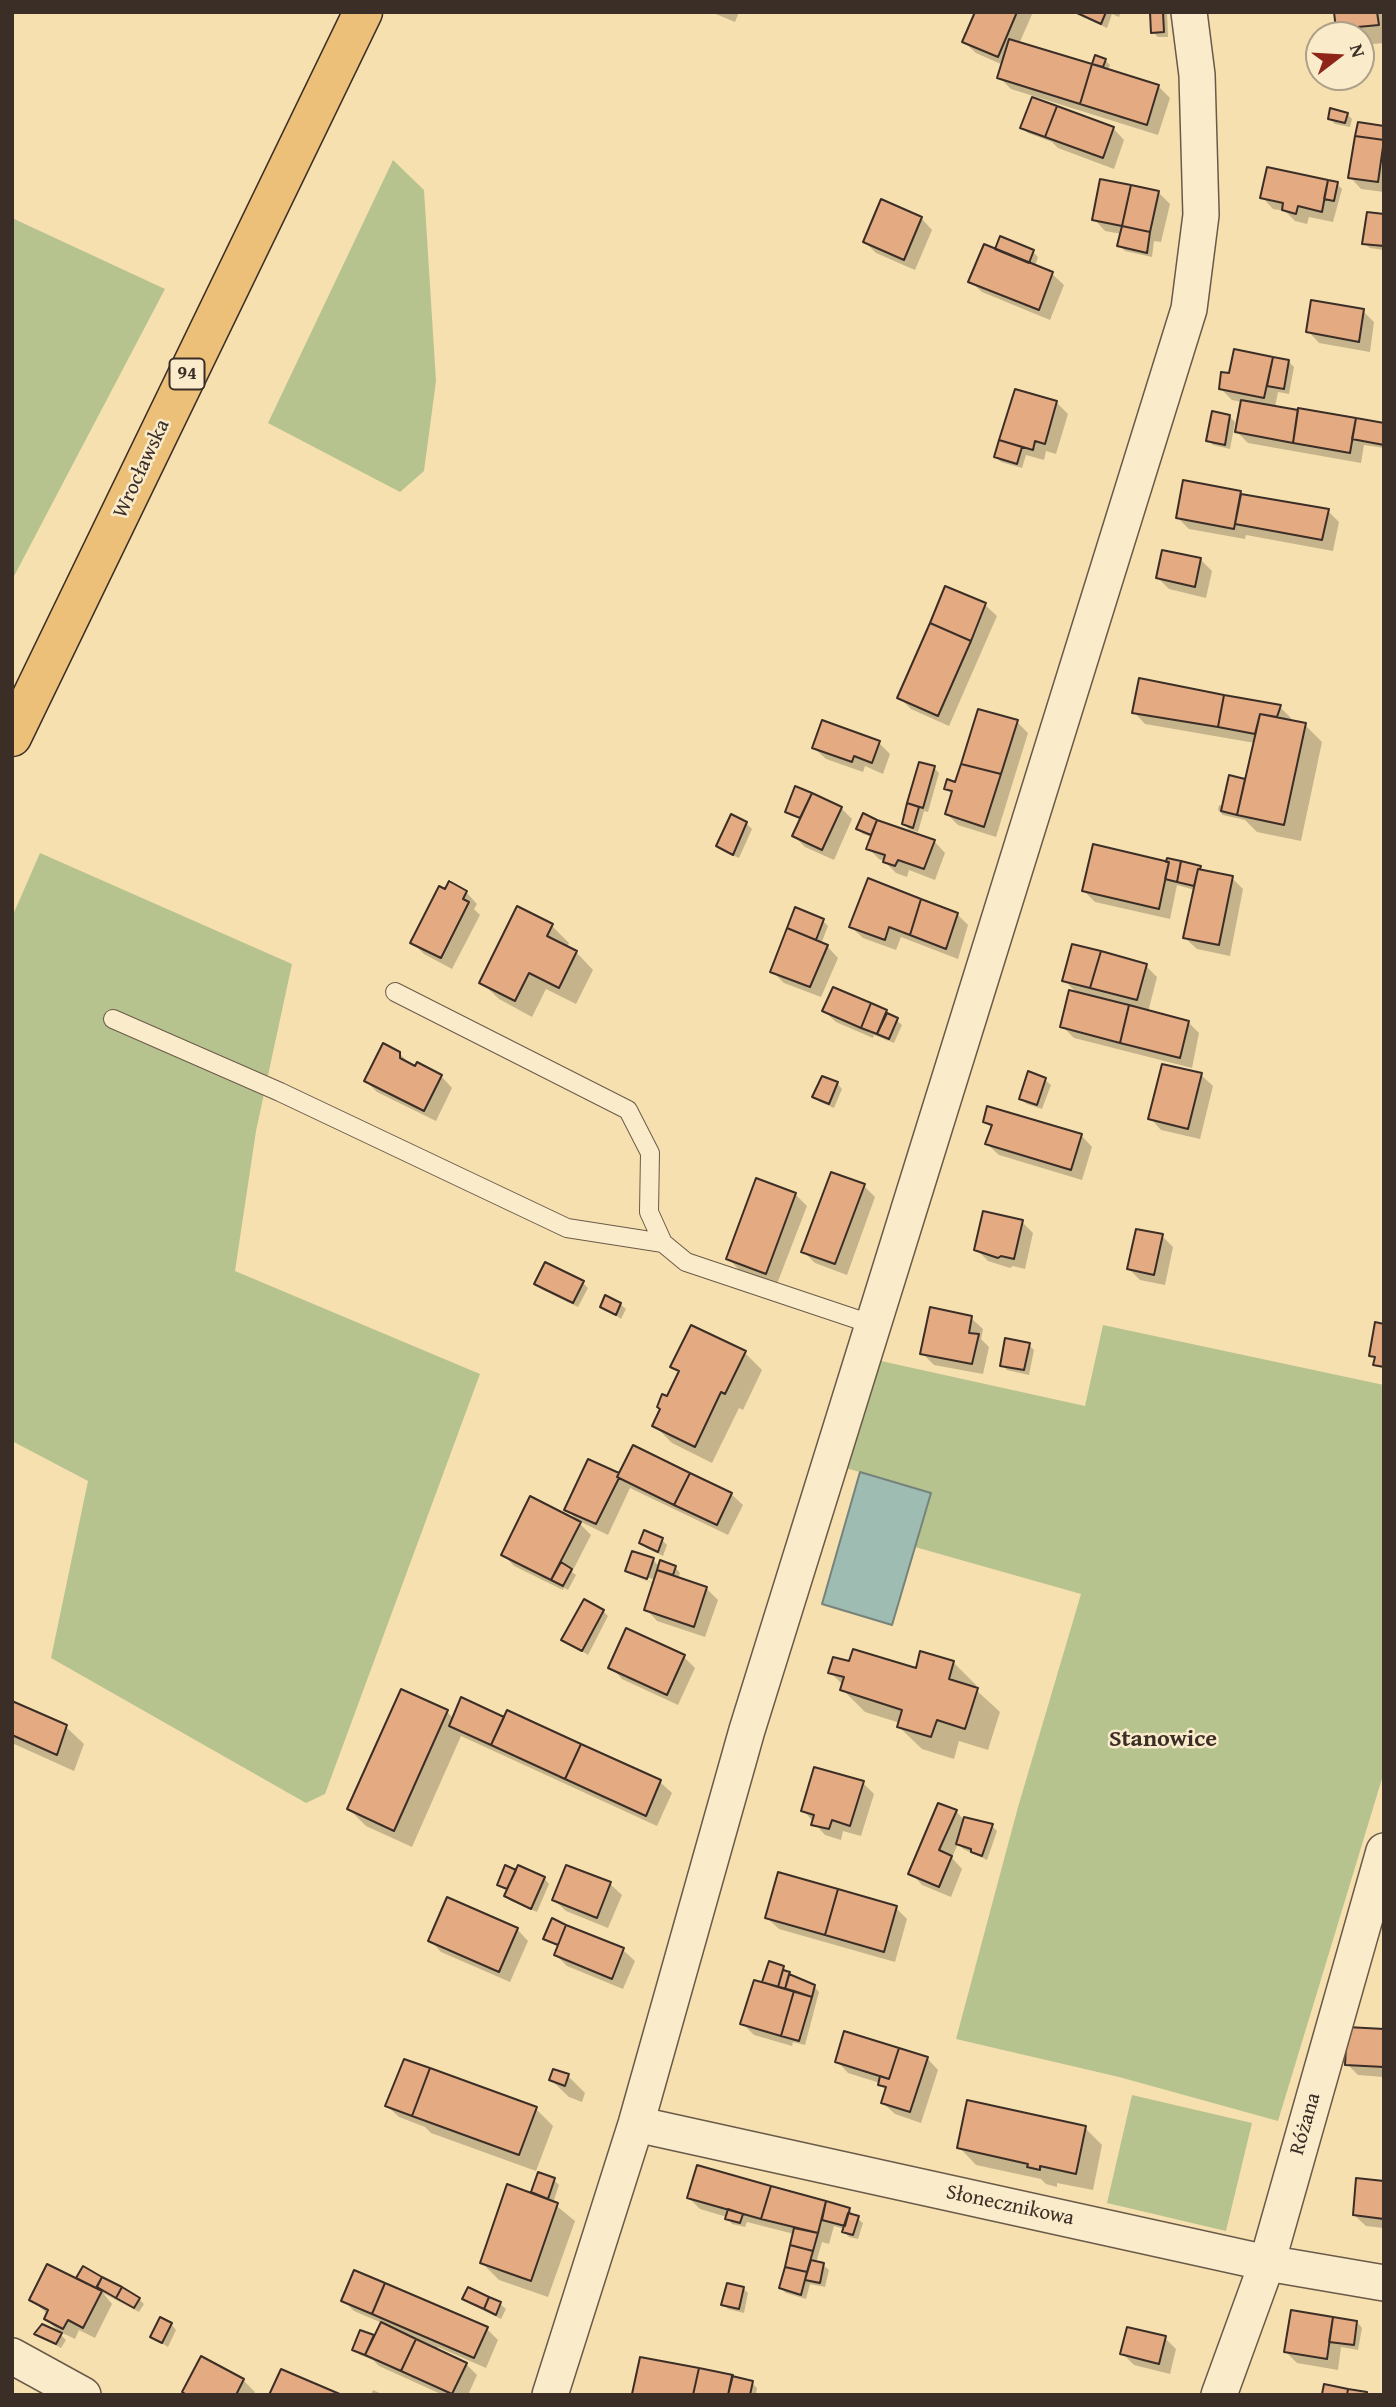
<!DOCTYPE html>
<meta charset="utf-8">
<style>
body{margin:0}
#map{position:relative;width:1396px;height:2407px;overflow:hidden;background:#f7e0af;font-family:"Gentium Book Plus",serif}
canvas{display:block}
.frame{position:absolute;inset:0;border:14px solid #3b2e27;pointer-events:none}
.north{position:absolute;left:1305px;top:21px;width:70px;height:70px;box-sizing:border-box;background:#faebcb;border:2px solid #ae9f89;border-radius:50%;rotate:73deg;font-size:19px;font-weight:700;line-height:28px;text-align:center;color:#3b2e27}
.north::after{content:'';display:block;margin:auto;width:24px;height:32px;background:#8f2418;clip-path:polygon(50% 0,100% 100%,50% 72%,0 100%)}
</style>
<div id="map">
<canvas width="1396" height="2407"></canvas>
<div class="frame"></div>
<div class="north">N</div>
</div>
<script>
const context = document.querySelector('canvas').getContext('2d');
context.lineJoin = 'round';
function paint(path, color) { context.fillStyle = color; context.fill(path, 'evenodd'); }
const shape = rows => new Path2D(rows.map(r => 'M' + r).join(''));
function strokePath(path, color, width, dash) { context.strokeStyle = color; context.lineWidth = width; context.lineCap = dash ? 'butt' : 'round'; context.setLineDash(dash || []); context.stroke(path); }
function label(font, color, halo, rows, align = 'center') {
  context.font = font + ' "Gentium Book Plus",serif'; context.lineWidth = 5; context.setLineDash([]); context.textBaseline = 'middle'; context.strokeStyle = halo; context.fillStyle = color; for (const [text, x, y, turn = 0] of rows) {
    context.save(); context.translate(x, y); context.rotate((+turn || 0) * Math.PI / 180); context.textAlign = isNaN(turn) ? turn : align; if (halo) context.strokeText(text, 0, 0); context.fillText(text, 0, 0); context.restore();
  }
}
paint(shape([
 [393,160,424,190,436,381,424,471,400,492,268,423],
 [12,218,165,289,12,580],
 [40,853,292,964,256,1131,235,1271,480,1374,325,1794,306,1803,51,1658,88,1481,12,1441,12,917],
 [1103,1325,1384,1385,1384,1772,1278,2121,1119,2077,956,2039,1018,1807,1081,1594,915,1547,930,1493,846,1468,881,1361,1085,1406],
 [1132,2095,1252,2123,1226,2231,1107,2203]
]), '#b7c38f');
const water = shape([
 [860,1472,931,1493,892,1625,822,1604,860,1472]
]);
paint(water, '#9ebcb1');
strokePath(water, '#76837a', 2);
paint(shape([
 [711,12,739,12,735,22],
 [977,12,1033,12,1019,44,1098,68,1094,64,1105,60,1110,65,1108,70,1158,86,1170,98,1158,135,1011,89,999,77,1003,65,976,53,964,42],
 [1072,12,1121,12,1119,17,1112,14,1107,28],
 [1152,12,1167,12,1168,37,1158,37,1153,32],
 [1336,12,1384,12,1384,43,1361,45,1361,35,1344,35,1337,28],
 [1347,114,1352,119,1350,127,1335,124,1330,119],
 [1022,128,1113,128,1124,140,1114,169,1058,148,1052,142,1028,133],
 [1384,128,1384,192,1361,189,1350,177],
 [1337,184,1342,189,1333,222,1309,217,1307,224,1295,221,1285,211,1273,209,1262,197],
 [1158,192,1170,204,1161,242,1154,241,1152,257,1125,251,1119,245,1122,234,1105,231,1094,219],
 [1384,216,1384,250,1370,248,1364,243],
 [921,218,932,230,915,270,876,253,865,242],
 [1033,252,1038,257,1035,266,1052,274,1064,285,1050,320,982,292,970,281,1003,254],
 [1363,311,1374,322,1370,352,1319,343,1308,331],
 [1236,351,1288,361,1294,367,1289,394,1278,392,1275,407,1384,425,1384,448,1364,445,1361,463,1248,443,1237,432,1242,402,1232,400,1220,388,1231,375],
 [1016,391,1056,402,1068,414,1056,454,1046,451,1044,460,1026,455,1022,468,1001,462,996,457],
 [1230,417,1235,422,1230,449,1213,445,1208,440],
 [1241,493,1244,496,1328,511,1339,522,1333,551,1246,535,1245,539,1189,529,1178,518],
 [1201,560,1212,571,1206,598,1169,589,1158,578],
 [946,588,985,605,997,616,949,726,911,709,900,698],
 [1280,707,1291,718,1290,722,1305,725,1322,742,1301,841,1257,832,1245,820,1223,815,1218,810,1219,805,1224,806,1244,780,1246,782,1255,743,1145,724,1134,712],
 [1017,722,1028,733,996,837,958,825,947,814,953,795,946,789,956,784],
 [879,743,890,754,883,774,865,766,863,772,826,759,814,748],
 [920,764,934,768,939,773,928,812,924,811,918,832,909,829,904,824],
 [796,788,841,808,852,819,834,860,805,847,794,836,801,820,787,811],
 [732,817,746,823,752,829,739,858,723,851,718,846],
 [876,821,934,841,945,853,935,880,909,870,907,877,896,873,884,861,879,859,868,848,872,837,863,834,858,829],
 [1170,864,1200,867,1205,872,1232,878,1243,889,1230,956,1197,949,1185,938,1195,890,1177,885,1170,919,1095,902,1084,891],
 [466,892,477,904,474,909,480,915,452,969,424,954,412,942],
 [957,914,968,925,958,959,901,937,896,950,863,938,851,927],
 [823,921,828,926,821,944,827,946,838,958,821,997,784,983,772,971,789,929],
 [552,926,569,943,567,948,576,952,593,970,576,1004,546,989,532,1017,499,999,481,982],
 [1146,966,1157,977,1148,1012,1188,1022,1199,1033,1192,1068,1074,1038,1062,1026,1078,994,1064,980],
 [824,1011,886,1011,902,1025,894,1043,874,1035,873,1038,836,1022],
 [399,1053,411,1065,441,1076,452,1088,436,1121,377,1092,366,1081],
 [1201,1075,1213,1086,1200,1139,1161,1130,1150,1118],
 [1045,1080,1051,1085,1042,1109,1027,1104,1021,1099],
 [837,1083,842,1089,834,1108,820,1102,815,1097],
 [985,1121,1081,1135,1092,1147,1082,1180,999,1155,987,1144,992,1129],
 [757,1181,796,1195,807,1206,777,1284,739,1270,728,1258],
 [864,1186,875,1197,847,1275,815,1263,803,1251],
 [1022,1222,1033,1233,1025,1269,1013,1266,1010,1268,988,1261,976,1249],
 [1162,1236,1173,1247,1165,1285,1140,1280,1128,1268],
 [536,1283,583,1283,588,1288,578,1307,541,1289],
 [620,1304,626,1309,621,1319,602,1306],
 [971,1318,983,1329,981,1339,989,1347,983,1374,934,1365,922,1353],
 [1029,1345,1034,1350,1029,1375,1007,1370,1002,1365],
 [745,1353,762,1370,743,1410,739,1408,712,1463,672,1443,655,1426,680,1373,673,1367],
 [620,1475,731,1494,743,1505,728,1535,630,1488,608,1535,577,1520,566,1509],
 [579,1523,591,1535,572,1572,576,1575,568,1590,564,1588,563,1590,514,1566,503,1554],
 [662,1540,667,1545,663,1556,646,1548,641,1543],
 [653,1560,660,1567,675,1567,680,1573,678,1579,706,1588,718,1600,705,1637,657,1621,646,1609,655,1584,632,1576,654,1583,656,1580,631,1572,631,1575,627,1571],
 [603,1611,608,1616,588,1655,563,1639],
 [684,1657,695,1668,678,1705,622,1679,611,1667],
 [953,1662,976,1685,975,1689,1000,1712,988,1750,959,1741,954,1759,922,1749,899,1727,900,1723,865,1712,842,1689,843,1685,830,1672,917,1670],
 [12,1703,66,1727,84,1744,74,1771,12,1743],
 [447,1712,454,1719,505,1719,508,1712,660,1782,672,1793,657,1826,461,1736,412,1847,366,1826,349,1809],
 [863,1783,874,1794,861,1836,843,1831,841,1840,825,1835,803,1810],
 [956,1811,965,1821,992,1826,997,1831,987,1860,963,1849,958,1843,952,1858,962,1869,951,1897,922,1885,911,1873],
 [506,1867,544,1878,549,1884,537,1912,511,1901,506,1896,508,1891,499,1884],
 [610,1884,622,1895,608,1928,566,1911,554,1900],
 [896,1908,907,1919,895,1962,779,1929,767,1918],
 [553,1921,623,1950,635,1961,623,1989,567,1966,556,1955,559,1947,545,1939],
 [517,1929,528,1941,510,1982,441,1952,430,1940],
 [783,1968,793,1977,814,1986,819,1992,805,2045,793,2042,792,2046,754,2035,742,2023,768,1986,764,1982],
 [1384,2031,1384,2077,1358,2075,1347,2064],
 [927,2058,938,2070,921,2123,895,2114,883,2103,887,2091,880,2083,848,2073,837,2061],
 [568,2076,585,2093,582,2102,569,2097,551,2080],
 [387,2106,536,2109,553,2126,536,2171,431,2133,425,2127,399,2117],
 [1085,2128,1102,2145,1093,2190,1057,2183,1057,2187,1046,2184,1041,2179,976,2165,959,2147],
 [698,2167,849,2209,854,2216,863,2223,858,2239,849,2237,844,2232,845,2229,834,2226,829,2244,822,2242,816,2263,823,2265,829,2270,825,2287,810,2284,806,2299,786,2293,780,2288,794,2234,747,2222,745,2227,732,2224,727,2217,700,2209,689,2198],
 [554,2180,559,2185,553,2203,575,2221,548,2297,499,2280,482,2263,538,2197,533,2192],
 [1384,2183,1384,2228,1366,2226,1354,2215],
 [83,2269,139,2299,144,2304,139,2312,103,2293,112,2304,95,2338,79,2330,75,2339,58,2331,46,2319,48,2314,31,2300,84,2283,78,2278],
 [743,2288,748,2293,744,2313,728,2309,723,2304],
 [469,2289,500,2304,506,2309,501,2319,470,2304,464,2299],
 [343,2300,487,2329,498,2340,486,2368,438,2347,437,2350,466,2364,477,2375,468,2395,443,2395,379,2366,373,2360,360,2355,354,2349,361,2332,375,2338,382,2323,354,2311],
 [1357,2322,1362,2328,1358,2350,1341,2347,1338,2370,1297,2363,1286,2352],
 [171,2324,176,2330,168,2347,152,2337],
 [37,2333,61,2335,66,2340,61,2348,42,2338],
 [1165,2338,1176,2349,1170,2374,1134,2365,1122,2353],
 [243,2380,255,2392,253,2395,187,2395],
 [752,2383,757,2388,756,2395,634,2394],
 [373,2390,384,2395,371,2395]
]), '#0003');
const building = shape([
 [975,12,1017,12,998,57,962,42,975,12],
 [1075,12,1106,12,1101,24,1075,12],
 [1150,12,1163,12,1164,32,1151,33,1150,12],
 [1334,12,1377,12,1379,25,1336,29,1334,12],
 [1009,39,1092,64,1080,104,997,78,1009,39],
 [1095,55,1106,59,1103,67,1092,64,1095,55],
 [1092,64,1159,85,1147,125,1080,104,1092,64],
 [1032,97,1057,106,1045,137,1020,128,1032,97],
 [1057,106,1114,127,1103,158,1045,137,1057,106],
 [1330,108,1348,113,1345,123,1328,119,1330,108],
 [1358,122,1384,126,1384,140,1355,136,1358,122],
 [1355,136,1384,140,1378,182,1348,178,1355,136],
 [1267,167,1328,180,1322,212,1298,206,1296,214,1282,210,1283,203,1260,198,1267,167],
 [1100,179,1131,185,1122,226,1092,220,1100,179],
 [1328,180,1338,182,1334,201,1324,199,1328,180],
 [1131,185,1159,191,1150,232,1122,226,1131,185],
 [881,199,922,217,904,260,863,242,881,199],
 [1367,212,1384,214,1384,246,1362,244,1367,212],
 [1122,226,1150,232,1147,253,1117,246,1122,226],
 [1000,236,1034,250,1029,263,995,249,1000,236],
 [984,244,1053,272,1039,310,968,282,984,244],
 [1311,300,1364,309,1359,342,1306,332,1311,300],
 [1234,349,1273,357,1264,398,1219,389,1221,372,1229,373,1234,349],
 [1273,357,1289,360,1284,389,1267,386,1273,357],
 [1015,389,1057,401,1045,444,1035,441,1033,450,999,440,1015,389],
 [1241,400,1298,410,1293,443,1235,432,1241,400],
 [1298,408,1356,418,1350,453,1293,443,1298,408],
 [1212,411,1230,415,1225,445,1206,441,1212,411],
 [1356,418,1384,423,1384,445,1352,439,1356,418],
 [999,440,1022,447,1017,464,994,457,999,440],
 [1183,480,1241,491,1234,529,1176,518,1183,480],
 [1241,494,1329,509,1322,540,1235,524,1241,494],
 [1162,550,1201,558,1195,587,1156,578,1162,550],
 [945,586,986,603,971,641,930,623,945,586],
 [930,623,971,641,938,716,897,698,930,623],
 [1139,678,1224,695,1218,727,1132,713,1139,678],
 [1224,695,1281,705,1277,717,1260,714,1255,734,1218,727,1224,695],
 [978,709,1018,720,1001,774,961,764,978,709],
 [1260,714,1306,723,1284,825,1237,815,1260,714],
 [822,720,880,741,872,763,854,756,852,762,812,748,822,720],
 [919,762,935,766,923,808,907,803,919,762],
 [961,764,1001,774,984,827,945,814,952,791,944,789,947,779,955,782,961,764],
 [1229,775,1245,779,1237,815,1221,811,1229,775],
 [795,786,812,793,800,818,785,812,795,786],
 [812,793,842,807,822,850,792,836,812,793],
 [907,803,919,807,913,828,902,824,907,803],
 [863,813,877,820,871,835,856,829,863,813],
 [731,814,747,822,733,855,716,846,731,814],
 [877,820,935,840,924,869,898,860,895,866,883,862,885,855,866,849,877,820],
 [1093,844,1169,862,1159,909,1082,891,1093,844],
 [1167,858,1181,861,1177,882,1165,879,1169,862,1166,862,1167,858],
 [1181,861,1201,866,1200,869,1198,869,1194,886,1177,882,1181,861],
 [1198,869,1233,876,1219,945,1183,938,1198,869],
 [868,878,921,899,910,935,889,927,885,940,849,927,868,878],
 [449,881,467,891,463,899,469,902,441,958,410,943,439,886,445,889,449,881],
 [921,899,958,913,946,949,910,935,921,899],
 [517,906,553,924,547,936,577,951,559,988,529,973,515,1001,479,983,517,906],
 [795,907,824,919,816,940,787,928,795,907],
 [787,928,828,945,810,987,770,972,787,928],
 [1072,944,1101,951,1090,988,1062,981,1072,944],
 [1101,951,1147,964,1137,1000,1090,988,1101,951],
 [833,987,871,1003,861,1028,822,1011,833,987],
 [1069,990,1129,1005,1120,1043,1060,1027,1069,990],
 [871,1003,887,1010,877,1034,861,1028,871,1003],
 [1129,1005,1189,1021,1180,1058,1120,1043,1129,1005],
 [887,1013,898,1018,889,1039,877,1034,887,1013],
 [383,1043,400,1052,400,1058,415,1066,417,1062,442,1075,424,1111,364,1081,383,1043],
 [1162,1064,1202,1073,1188,1129,1148,1119,1162,1064],
 [1028,1071,1046,1078,1037,1105,1019,1099,1028,1071],
 [822,1076,838,1082,829,1104,812,1097,822,1076],
 [987,1106,1082,1134,1071,1170,985,1144,992,1125,983,1122,987,1106],
 [831,1172,865,1184,835,1264,801,1252,831,1172],
 [756,1178,796,1193,766,1274,726,1259,756,1178],
 [983,1211,1023,1220,1014,1259,1001,1256,998,1258,974,1250,983,1211],
 [1136,1229,1163,1234,1154,1275,1127,1269,1136,1229],
 [545,1262,584,1281,573,1303,534,1284,545,1262],
 [605,1295,621,1303,616,1315,600,1307,605,1295],
 [930,1307,972,1316,969,1333,979,1334,972,1364,920,1354,930,1307],
 [1375,1322,1384,1324,1384,1367,1373,1365,1375,1357,1369,1356,1375,1322],
 [691,1325,746,1351,725,1394,721,1392,695,1447,652,1426,660,1409,657,1407,662,1394,667,1396,679,1371,670,1367,691,1325],
 [1005,1338,1030,1343,1024,1370,1000,1366,1005,1338],
 [633,1445,690,1473,674,1505,617,1477,633,1445],
 [588,1459,619,1473,617,1477,619,1478,596,1524,564,1510,588,1459],
 [690,1473,732,1493,717,1525,674,1505,690,1473],
 [530,1496,581,1522,551,1580,501,1555,530,1496],
 [644,1530,663,1538,658,1552,639,1543,644,1530],
 [632,1551,654,1558,647,1579,625,1571,632,1551],
 [660,1560,676,1566,673,1575,657,1570,660,1560],
 [561,1562,572,1569,563,1586,551,1580,561,1562],
 [657,1570,707,1587,694,1627,644,1610,657,1570],
 [584,1599,604,1610,582,1651,561,1640,584,1599],
 [626,1628,685,1655,667,1695,608,1668,626,1628],
 [853,1649,916,1668,920,1651,954,1661,949,1679,978,1688,965,1729,937,1720,931,1737,897,1727,902,1710,840,1690,844,1677,828,1673,833,1657,849,1661,853,1649],
 [401,1689,448,1710,394,1831,347,1809,401,1689],
 [461,1697,504,1717,491,1745,449,1726,461,1697],
 [12,1701,67,1725,57,1755,12,1735,12,1701],
 [507,1710,581,1744,565,1779,491,1745,507,1710],
 [581,1744,661,1780,646,1816,565,1779,581,1744],
 [814,1767,864,1781,850,1826,832,1820,829,1829,811,1825,814,1815,801,1811,814,1767],
 [938,1803,957,1810,939,1850,952,1856,939,1887,908,1874,938,1803],
 [964,1817,993,1824,982,1856,971,1852,971,1849,956,1844,964,1817],
 [505,1865,516,1870,507,1889,497,1885,505,1865],
 [518,1865,545,1877,531,1909,504,1896,518,1865],
 [566,1865,611,1882,597,1918,552,1900,566,1865],
 [778,1872,838,1889,825,1935,765,1918,778,1872],
 [838,1889,897,1906,884,1952,825,1935,838,1889],
 [447,1897,518,1928,499,1972,428,1941,447,1897],
 [552,1918,566,1925,558,1945,543,1939,552,1918],
 [566,1925,624,1948,612,1979,554,1955,566,1925],
 [769,1961,784,1966,778,1987,762,1982,769,1961],
 [783,1970,790,1972,785,1989,778,1987,783,1970],
 [789,1974,815,1985,812,1997,785,1989,789,1974],
 [754,1980,794,1991,781,2036,740,2024,754,1980],
 [794,1991,812,1997,799,2041,781,2036,794,1991],
 [1347,2027,1384,2029,1384,2067,1345,2065,1347,2027],
 [844,2031,899,2048,889,2079,835,2062,844,2031],
 [899,2048,928,2057,910,2112,881,2103,886,2087,878,2085,880,2076,889,2079,899,2048],
 [404,2059,430,2068,412,2116,385,2106,404,2059],
 [430,2068,537,2107,519,2155,412,2116,430,2068],
 [553,2069,569,2074,565,2086,549,2080,553,2069],
 [967,2100,1086,2126,1076,2174,1040,2166,1040,2170,1027,2167,1028,2164,957,2148,967,2100],
 [697,2165,771,2186,761,2219,687,2198,697,2165],
 [538,2172,555,2178,548,2199,531,2192,538,2172],
 [1356,2178,1384,2181,1384,2219,1353,2215,1356,2178],
 [507,2184,558,2203,531,2281,480,2263,507,2184],
 [771,2186,826,2201,818,2233,761,2219,771,2186],
 [826,2201,850,2208,845,2226,822,2220,826,2201],
 [728,2209,743,2214,740,2223,725,2219,728,2209],
 [848,2213,859,2216,853,2235,842,2232,848,2213],
 [794,2228,818,2233,813,2251,790,2245,794,2228],
 [790,2245,813,2251,807,2272,785,2267,790,2245],
 [811,2260,824,2263,820,2283,805,2280,811,2260],
 [47,2264,102,2291,83,2328,68,2320,63,2329,44,2319,48,2310,29,2300,47,2264],
 [83,2266,102,2277,96,2288,76,2278,83,2266],
 [785,2267,807,2272,801,2295,779,2288,785,2267],
 [354,2270,385,2283,372,2314,341,2301,354,2270],
 [102,2277,122,2287,116,2298,97,2287,102,2277],
 [385,2283,488,2327,474,2358,372,2314,385,2283],
 [727,2283,744,2287,739,2309,721,2305,727,2283],
 [122,2287,140,2298,134,2308,116,2298,122,2287],
 [468,2287,489,2297,484,2309,462,2299,468,2287],
 [489,2297,501,2302,496,2315,484,2309,489,2297],
 [1291,2310,1333,2317,1327,2359,1284,2352,1291,2310],
 [160,2317,172,2323,162,2343,150,2337,160,2317],
 [1333,2317,1357,2321,1354,2345,1329,2342,1333,2317],
 [381,2322,416,2339,401,2371,365,2355,381,2322],
 [42,2324,62,2333,56,2344,34,2334,42,2324],
 [1127,2327,1166,2336,1159,2364,1120,2354,1127,2327],
 [360,2330,374,2335,365,2355,352,2350,360,2330],
 [416,2339,467,2363,452,2394,401,2371,416,2339],
 [201,2356,244,2379,236,2395,187,2395,182,2392,201,2356],
 [640,2357,699,2368,693,2395,632,2394,640,2357],
 [699,2368,733,2375,728,2395,693,2395,699,2368],
 [281,2369,342,2395,269,2395,281,2369],
 [732,2376,753,2381,750,2395,728,2395,732,2376],
 [1324,2384,1348,2389,1347,2395,1322,2394,1324,2384],
 [1348,2389,1367,2392,1367,2395,1347,2395,1348,2389]
]);
paint(building, '#e4ab82');
strokePath(building, '#3b2e27', 2);
const service = shape([
 [395,992,628,1110,650,1153,649,1212,663,1243,686,1262,874,1325],
 [113,1019,280,1092,567,1228,663,1243]
]);
const minor = shape([
 [636,2124,1267,2263,1384,2283],
 [12,2356,83,2395],
 [550,2395,636,2124,747,1730,1189,309,1201,215,1197,75,1189,12],
 [1219,2395,1267,2263,1384,1851]
]);
const primary = shape([
 [12,737,363,12]
]);
strokePath(service, '#6a5a49', 20);
strokePath(minor, '#6a5a49', 38);
strokePath(primary, '#3b2e27', 41);
strokePath(service, '#faebcb', 18);
strokePath(minor, '#faebcb', 35);
strokePath(primary, '#ecc078', 38);
for (const [x, y, w] of [
 [187,374,35]
]) { const box = new Path2D(); box.roundRect(x - w / 2, y - 15.5, w, 31, 5); context.fillStyle = '#faebcb'; context.fill(box); strokePath(box, '#3b2e27', 2); }
label('bold 19px', '#3b2e27', null, [
 ["94",187,374]
]);
label('21px', '#3b2e27', '#faebcb', [
 ["Wrocławska",142,469,-65],
 ["Różana",1306,2124,-74],
 ["Słonecznikowa",1010,2206,12]
]);
label('bold 24px', '#3b2e27', '#faebcb', [
 ["Stanowice",1163,1740]
]);
</script>
